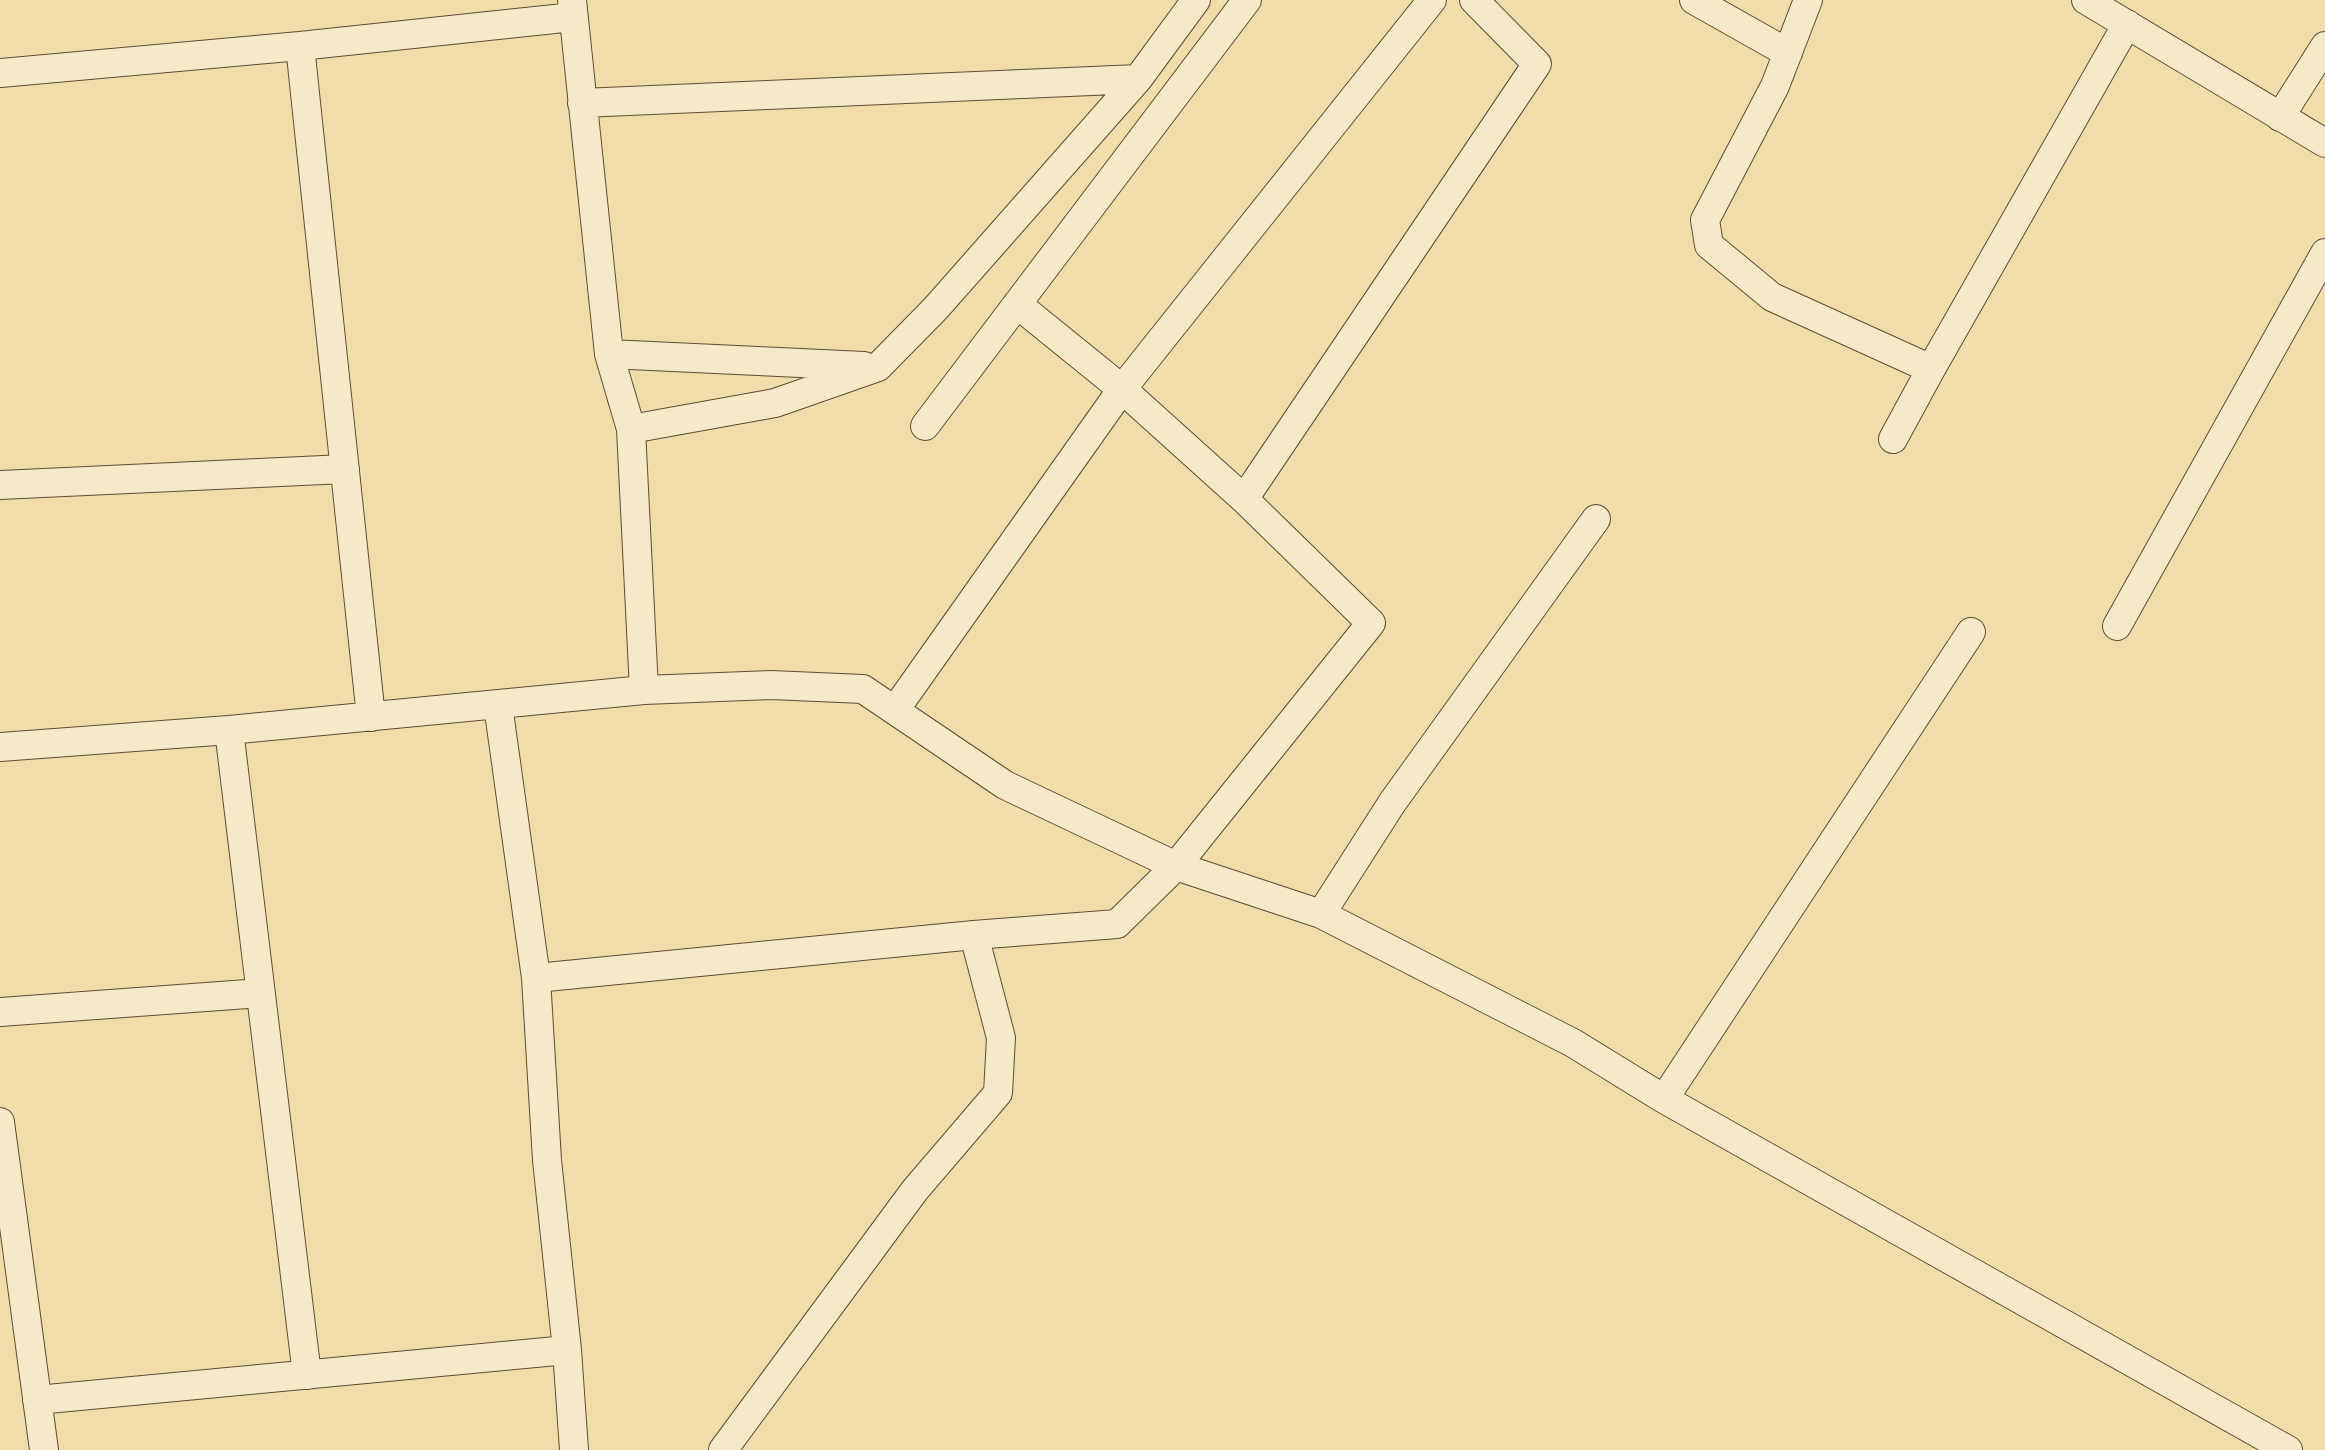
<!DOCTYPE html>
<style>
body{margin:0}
canvas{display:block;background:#f0ddaa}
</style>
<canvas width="2325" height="1450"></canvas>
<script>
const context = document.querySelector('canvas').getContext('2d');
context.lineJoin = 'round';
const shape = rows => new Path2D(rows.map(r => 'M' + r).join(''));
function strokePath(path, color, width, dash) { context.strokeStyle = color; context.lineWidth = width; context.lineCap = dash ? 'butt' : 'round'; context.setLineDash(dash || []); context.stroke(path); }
const minor = shape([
 [572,0,609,354,631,429,644,690],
 [1694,0,1788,53],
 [1808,0,1775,86,1705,220,1709,245,1772,297,1931,369],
 [2086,0,2325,143],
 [300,46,371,717],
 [0,73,300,46,573,17],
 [582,103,1138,79],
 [2280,117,2325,46],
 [1017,304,1122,389,1244,499],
 [609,354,864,366],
 [925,426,1247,0],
 [631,429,775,403,878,367,936,308,1138,79,1196,0],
 [1893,439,1931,369,2127,24],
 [0,485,345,469],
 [2117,626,2325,253],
 [498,705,536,978,547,1160,567,1350,574,1450],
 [895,710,1122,389,1432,0],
 [229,730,307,1375],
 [0,747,229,730,644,690,771,685,863,689,1005,785,1176,866,1321,914,1573,1043,1664,1099,2288,1450],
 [1321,914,1392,803,1596,519],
 [536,978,974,935,1117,924,1176,866,1371,623,1244,499,1537,64,1474,0],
 [0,1012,261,993],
 [1664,1099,1971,632],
 [0,1122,44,1450],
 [37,1400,567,1350],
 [723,1450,915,1190,998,1093,1001,1038,974,935]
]);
strokePath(minor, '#5c4e36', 30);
strokePath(minor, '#f5e9c8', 28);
</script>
